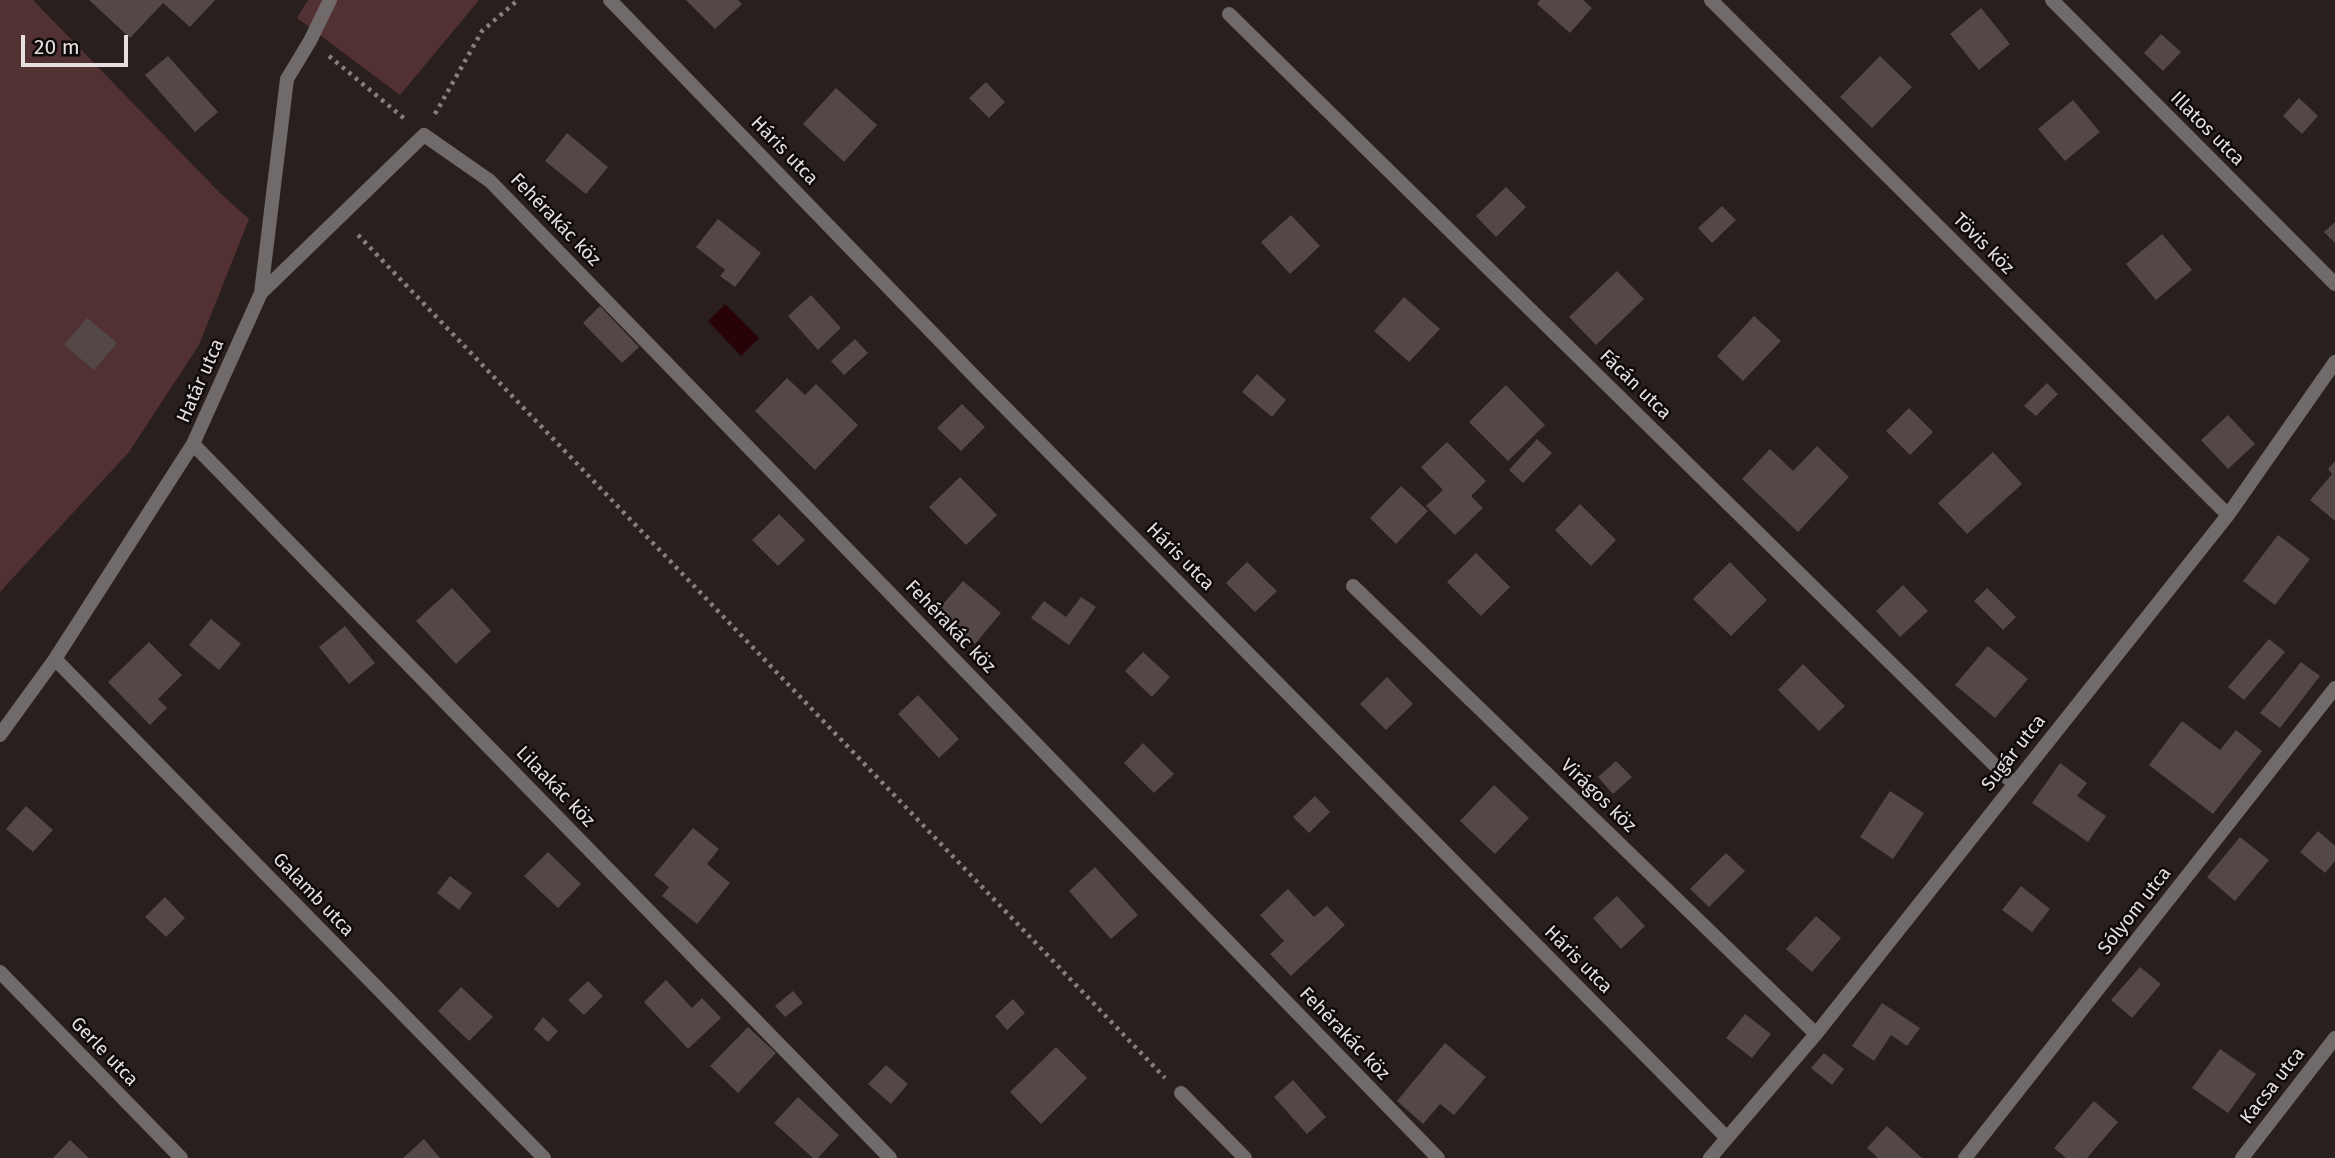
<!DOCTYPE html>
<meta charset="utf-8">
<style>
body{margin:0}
#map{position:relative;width:2335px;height:1158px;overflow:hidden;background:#2a1f1f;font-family:"Fira Sans",sans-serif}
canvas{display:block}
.scale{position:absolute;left:21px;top:35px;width:107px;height:32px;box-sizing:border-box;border:4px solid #e7dfdf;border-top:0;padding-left:9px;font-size:21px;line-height:24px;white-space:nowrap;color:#e7dfdf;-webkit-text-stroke:5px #0f0a0a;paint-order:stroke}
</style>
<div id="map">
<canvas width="2335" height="1158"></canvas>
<div class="scale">20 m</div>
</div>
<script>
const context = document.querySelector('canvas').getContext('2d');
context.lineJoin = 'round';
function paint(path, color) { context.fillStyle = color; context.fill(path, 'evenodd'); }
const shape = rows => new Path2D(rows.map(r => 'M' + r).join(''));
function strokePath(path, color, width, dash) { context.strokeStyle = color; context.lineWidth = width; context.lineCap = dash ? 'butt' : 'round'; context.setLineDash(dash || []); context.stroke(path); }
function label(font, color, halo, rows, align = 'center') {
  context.font = font + ' "Fira Sans",sans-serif'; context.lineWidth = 5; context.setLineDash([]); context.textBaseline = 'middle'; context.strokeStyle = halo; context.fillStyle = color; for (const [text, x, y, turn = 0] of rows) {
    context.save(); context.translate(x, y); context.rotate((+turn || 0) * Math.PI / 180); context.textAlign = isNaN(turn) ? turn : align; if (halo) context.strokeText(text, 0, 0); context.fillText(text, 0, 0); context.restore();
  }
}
paint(shape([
 [0,0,33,0,220,193,249,219,199,345,129,452,0,592],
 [308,0,479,0,400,95,297,18]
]), '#523132');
paint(shape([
 [725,304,759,338,741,356,708,321]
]), '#270308');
paint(shape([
 [89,0,215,0,190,27,163,3,130,38],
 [686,0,738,0,742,4,715,29],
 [1540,0,1583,0,1592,8,1570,33,1537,4],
 [1981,8,2010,44,1979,70,1950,34],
 [2161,34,2181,52,2163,71,2144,53],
 [168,56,218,112,195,132,145,75],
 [1880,56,1912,87,1872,128,1840,97],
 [986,82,1005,102,989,118,969,98],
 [836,88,877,125,844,162,803,124],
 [2299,98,2318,116,2302,134,2283,116],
 [2073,100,2100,132,2065,161,2038,129],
 [567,133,608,167,586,194,545,161],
 [1506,187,1526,207,1496,237,1476,216],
 [1722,206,1736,220,1712,243,1698,228],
 [1291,215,1320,246,1290,274,1261,242],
 [718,219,761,253,735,287,720,276,725,270,696,247],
 [2335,222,2335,243,2324,232],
 [2162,234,2192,270,2156,300,2126,264],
 [1617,271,1644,299,1596,345,1569,317],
 [811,295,841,328,818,350,788,316],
 [1404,297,1440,329,1409,362,1374,331],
 [600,306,639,347,622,363,583,323],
 [1754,316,1781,341,1743,381,1717,356],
 [87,318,117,343,94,370,64,345],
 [855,339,868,353,844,375,831,361],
 [1257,374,1286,400,1272,417,1242,392],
 [787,378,805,395,816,384,858,425,815,470,755,411],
 [2047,383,2058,394,2036,416,2024,406],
 [1506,385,1545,425,1508,461,1469,422],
 [962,404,985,427,961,451,937,428],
 [1909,408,1933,432,1910,455,1886,431],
 [2228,415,2255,444,2228,469,2201,440],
 [1537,439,1552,453,1523,483,1509,470],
 [1447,442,1486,481,1471,496,1483,508,1455,535,1426,506,1443,490,1421,467],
 [1817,446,1849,477,1798,532,1742,479,1770,449,1793,471],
 [1993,452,2022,484,1967,534,1938,503],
 [2335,461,2335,521,2310,500,2332,474,2328,469],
 [960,477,997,515,966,545,929,507],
 [1401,486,1428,511,1396,544,1370,518],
 [1580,504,1616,540,1591,566,1555,530],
 [779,514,805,540,778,566,752,540],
 [2278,535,2310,559,2275,605,2243,581],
 [1476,553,1510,587,1481,616,1447,582],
 [1247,562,1277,591,1255,612,1226,583],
 [1730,562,1767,600,1731,636,1693,599],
 [963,581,1001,613,975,644,937,611],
 [1903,585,1928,611,1900,637,1876,611],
 [452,588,491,631,456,664,416,621],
 [1987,588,2016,617,2003,630,1974,601],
 [1081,597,1096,607,1069,645,1031,618,1044,601,1066,617],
 [211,619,241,644,219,670,189,645],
 [345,626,375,663,349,684,319,647],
 [2269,639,2285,652,2244,700,2228,687],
 [149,642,182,675,158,699,167,708,150,725,108,682],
 [1988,646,2028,679,1995,718,1955,685],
 [1143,652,1170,677,1152,697,1125,671],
 [2301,662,2320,676,2280,728,2260,713],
 [1803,664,1845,706,1819,731,1778,690],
 [1387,677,1413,704,1386,730,1360,704],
 [918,695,959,739,939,758,898,714],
 [2182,721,2220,750,2236,730,2262,751,2213,814,2149,765],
 [1143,743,1174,774,1154,793,1124,763],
 [1616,761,1632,777,1613,794,1598,777],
 [2060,763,2087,783,2077,796,2106,816,2088,842,2032,803],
 [1494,785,1529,818,1495,854,1460,821],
 [1890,791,1924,813,1893,859,1860,837],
 [1315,796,1330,812,1309,833,1293,817],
 [26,806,53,830,33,852,6,829],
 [693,828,719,849,707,864,730,883,697,924,662,896,669,887,654,875],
 [2318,831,2335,846,2335,861,2325,873,2300,852],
 [2240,837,2269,860,2235,901,2207,877],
 [548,852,581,884,558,908,524,876],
 [1726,853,1745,871,1709,907,1690,889],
 [1095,867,1138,915,1111,939,1069,891],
 [450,876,472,893,459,910,437,893],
 [2021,886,2050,909,2032,932,2002,910],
 [1288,889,1314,917,1327,906,1345,925,1291,976,1270,954,1284,941,1260,915],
 [1617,896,1645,926,1621,949,1593,918],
 [165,897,185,918,166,937,145,917],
 [1816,916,1841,938,1812,972,1786,949],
 [2140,967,2161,984,2132,1018,2111,1000],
 [666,980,692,1008,702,998,721,1018,688,1049,644,1002],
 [588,981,603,996,584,1015,568,1000],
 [461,987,493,1017,469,1041,438,1011],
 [793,991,803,1003,785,1017,775,1006],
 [1013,999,1025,1013,1007,1030,995,1016],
 [1882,1003,1920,1028,1907,1046,1891,1035,1874,1061,1852,1046],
 [1745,1014,1771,1034,1752,1058,1726,1038],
 [543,1017,558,1031,548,1042,534,1029],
 [748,1027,776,1053,738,1093,710,1066],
 [1445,1043,1486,1077,1454,1115,1440,1104,1423,1124,1397,1101],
 [1056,1047,1087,1078,1041,1124,1010,1092],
 [2220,1049,2256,1074,2228,1113,2192,1088],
 [1824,1053,1844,1069,1832,1085,1811,1068],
 [886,1065,908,1084,891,1104,868,1084],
 [1293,1080,1326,1117,1307,1134,1274,1097],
 [798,1097,839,1135,818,1158,813,1158,774,1123],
 [2094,1101,2118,1122,2087,1158,2066,1158,2054,1148],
 [1887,1126,1922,1158,1878,1158,1867,1148],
 [424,1139,440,1158,403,1158],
 [70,1140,89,1158,53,1158]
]), '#534747');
strokePath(shape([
 [329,56,406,120],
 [435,114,482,31,518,0],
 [358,235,1165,1078]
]), '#887e7e', 4.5, [3.5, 5]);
strokePath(shape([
 [610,0,976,378,1726,1137],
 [1711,0,2228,515],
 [2052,0,2335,284],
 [1229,14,2014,784],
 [261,293,424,135,490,181,1438,1158],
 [193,444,890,1158],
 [1353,586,1816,1034],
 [55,659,544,1158],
 [0,735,55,659,193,444,261,293,287,79,310,41,330,0],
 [0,972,181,1158],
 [1181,1093,1245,1158],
 [1710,1158,1816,1034,2228,515,2335,362],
 [1965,1158,2335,688],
 [2242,1158,2335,1038]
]), '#706a6a', 14);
label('19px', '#e7dfdf', '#0f0a0a', [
 ["Illatos utca",2207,129,45],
 ["Háris utca",784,151,46],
 ["Fehérakác köz",555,220,46],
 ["Tövis köz",1983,244,45],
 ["Határ utca",201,381,-66],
 ["Fácán utca",1635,385,44],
 ["Háris utca",1180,557,45],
 ["Fehérakác köz",950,627,46],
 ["Sugár utca",2014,753,-52],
 ["Lilaakác köz",555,787,46],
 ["Virágos köz",1598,796,44],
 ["Galamb utca",313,895,46],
 ["Sólyom utca",2135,911,-52],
 ["Háris utca",1578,960,45],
 ["Fehérakác köz",1344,1034,46],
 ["Gerle utca",104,1052,46],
 ["Kacsa utca",2273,1086,-52]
]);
</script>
